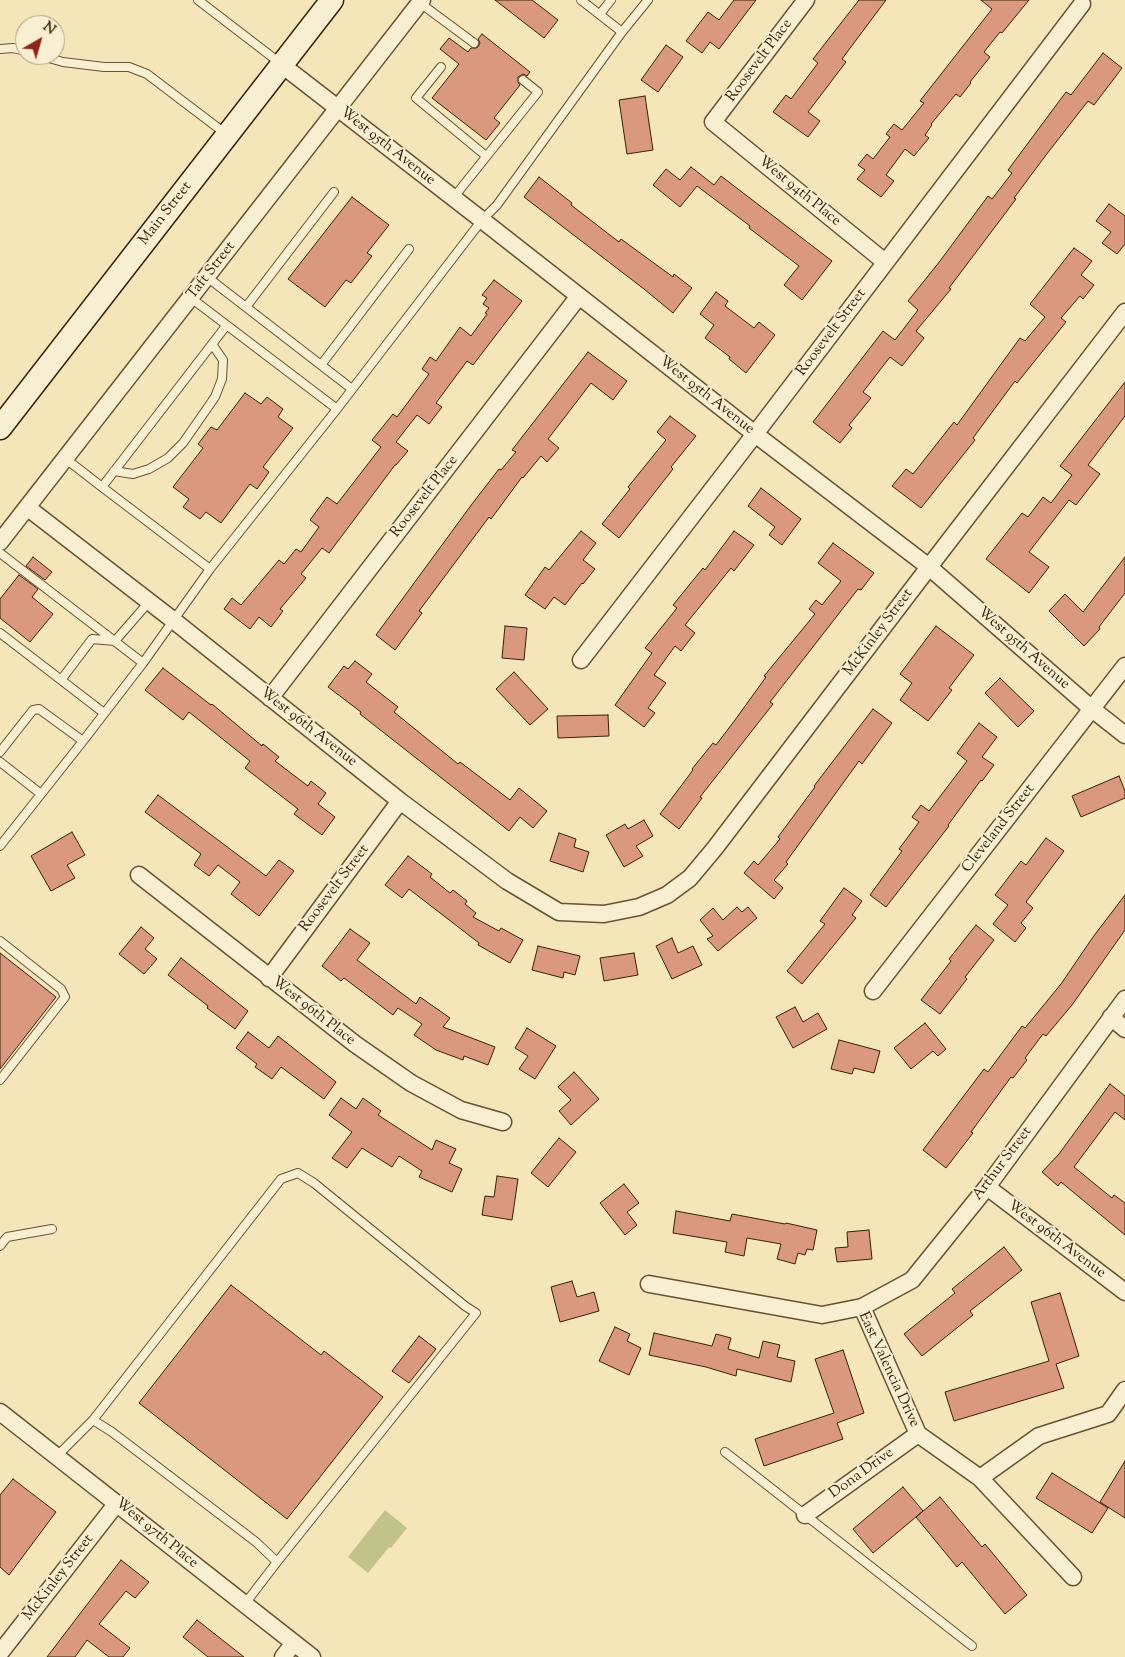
<!DOCTYPE html>
<style>
body{margin:0}
#map{position:relative;width:1125px;height:1657px;overflow:hidden;background:#f4e6b9;font-family:"Sorts Mill Goudy",serif}
canvas{display:block}
.north{position:absolute;left:15px;top:15px;width:50px;height:50px;box-sizing:border-box;background:#f8efd2;border:1px solid #ab9c80;border-radius:50%;rotate:38deg;font-size:14px;font-weight:700;line-height:20px;text-align:center;color:#382006}
.north::after{content:'';display:block;margin:auto;width:18px;height:22px;background:#8f2418;clip-path:polygon(50% 0,100% 100%,50% 72%,0 100%)}
</style>
<div id="map">
<canvas width="1125" height="1657"></canvas>
<div class="north">N</div>
</div>
<script>
const context = document.querySelector('canvas').getContext('2d');
context.lineJoin = 'round';
function paint(path, color) { context.fillStyle = color; context.fill(path, 'evenodd'); }
const shape = rows => new Path2D(rows.map(r => 'M' + r).join(''));
function strokePath(path, color, width, dash) { context.strokeStyle = color; context.lineWidth = width; context.lineCap = dash ? 'butt' : 'round'; context.setLineDash(dash || []); context.stroke(path); }
function label(font, color, halo, rows, align = 'center') {
  context.font = font + ' "Sorts Mill Goudy",serif'; context.lineWidth = 4; context.setLineDash([]); context.textBaseline = 'middle'; context.strokeStyle = halo; context.fillStyle = color; for (const [text, x, y, turn = 0] of rows) {
    context.save(); context.translate(x, y); context.rotate((+turn || 0) * Math.PI / 180); context.textAlign = isNaN(turn) ? turn : align; if (halo) context.strokeText(text, 0, 0); context.fillText(text, 0, 0); context.restore();
  }
}
paint(shape([
 [385,1510,407,1528,391,1548,389,1547,368,1573,348,1557]
]), '#c2c38a');
const building = shape([
 [495,0,532,0,558,20,544,38,495,0],
 [734,0,756,0,719,49,710,42,702,53,686,41,708,12,719,20,734,0],
 [859,0,886,0,842,59,846,62,808,112,820,121,808,137,773,112,786,95,791,99,818,63,813,59,859,0],
 [981,0,1029,0,1002,33,1000,32,984,52,990,57,970,82,971,83,960,97,956,94,931,124,932,125,925,135,929,138,914,156,905,149,886,175,894,181,881,197,857,179,865,170,858,165,867,154,873,159,890,137,886,134,894,124,902,130,924,103,920,101,992,9,981,0],
 [482,34,530,72,527,76,523,74,518,77,518,82,520,85,494,118,500,123,486,140,432,98,459,64,440,49,449,38,468,52,471,48,476,48,478,47,480,43,478,39,482,34],
 [666,45,683,57,658,92,641,80,666,45],
 [1103,53,1122,68,1094,105,1088,101,1046,155,1014,198,1016,199,949,288,951,289,916,331,924,338,902,366,890,357,863,392,871,398,849,425,852,428,840,443,813,422,883,331,895,340,918,310,908,301,940,261,988,196,992,199,1012,173,1008,170,1066,92,1071,95,1103,53],
 [645,96,653,150,627,154,619,100,645,96],
 [691,167,714,185,721,176,832,261,802,300,784,285,799,266,749,228,750,226,697,186,680,207,653,185,666,169,680,180,691,167],
 [539,177,572,203,571,205,619,242,621,239,673,277,674,274,692,288,673,313,644,289,524,197,539,177],
 [352,197,389,225,367,253,372,256,351,283,346,280,325,307,288,279,352,197],
 [1109,204,1125,216,1125,244,1117,254,1102,243,1111,232,1096,221,1109,204],
 [1074,248,1092,261,1081,275,1094,285,1083,299,1080,296,1061,318,1066,322,1017,383,1015,381,973,438,975,440,921,508,892,486,906,469,913,474,954,422,957,425,1020,338,1025,341,1045,317,1030,304,1074,248],
 [494,280,522,301,473,365,467,361,436,403,442,407,429,424,417,415,396,442,408,451,396,465,395,465,329,553,322,548,301,574,306,578,280,609,283,611,271,627,259,617,250,629,224,609,232,598,241,605,279,560,284,564,296,549,301,552,319,527,310,520,327,497,337,504,381,447,372,440,393,414,397,417,429,374,422,369,430,357,436,361,460,327,471,336,487,314,485,313,489,308,483,304,487,298,482,295,494,280],
 [716,292,728,301,725,306,754,328,759,322,775,335,746,373,729,359,730,357,705,338,714,325,700,314,716,292],
 [588,352,627,381,613,400,591,383,548,439,559,448,547,462,541,456,523,478,522,477,491,519,489,517,419,611,422,613,395,650,376,635,472,504,499,469,501,470,516,452,512,450,588,352],
 [1125,382,1125,416,1088,465,1100,474,1076,505,1069,500,1029,552,1049,567,1029,593,986,559,1022,513,1028,517,1043,497,1051,503,1072,475,1060,466,1125,382],
 [245,393,261,404,267,397,283,409,278,417,293,428,263,467,269,472,257,489,250,484,221,523,206,512,200,519,183,507,189,499,173,487,203,448,198,444,211,427,217,430,245,393],
 [670,416,696,436,671,467,673,469,619,538,602,524,630,489,628,487,666,440,657,432,670,416],
 [761,488,801,519,782,545,769,535,775,527,748,506,761,488],
 [581,531,596,543,583,560,595,569,583,584,582,583,565,605,554,597,545,609,525,595,545,567,549,570,581,531],
 [734,531,754,545,734,571,731,568,685,625,695,633,681,651,675,646,654,675,666,683,648,708,655,713,644,727,615,705,652,653,645,648,677,608,673,605,703,568,705,570,734,531],
 [833,543,874,573,861,590,858,589,770,702,773,704,700,797,702,798,679,829,660,814,693,770,692,769,713,743,716,745,735,720,766,677,764,676,815,614,809,609,816,600,822,605,841,581,818,563,833,543],
 [33,557,52,572,45,580,26,566,33,557],
 [1125,557,1125,593,1099,627,1100,629,1084,646,1049,611,1065,594,1083,612,1125,557],
 [19,575,38,589,32,597,53,614,30,642,0,618,0,599,19,575],
 [505,626,527,628,524,660,502,658,505,626],
 [936,626,974,655,949,688,952,690,928,721,900,700,912,683,900,674,936,626],
 [355,661,372,674,366,682,398,707,394,712,458,764,460,762,510,800,519,788,547,811,533,828,520,817,509,831,360,714,361,712,328,687,344,666,348,669,355,661],
 [163,668,211,705,212,704,262,746,263,744,279,757,275,761,308,786,311,781,326,793,318,804,335,817,322,835,294,814,298,809,245,768,250,761,189,712,183,720,145,690,163,668],
 [514,672,548,709,530,725,496,689,514,672],
 [1000,678,1034,711,1018,727,985,693,1000,678],
 [873,709,892,723,862,764,859,761,786,862,788,864,774,880,783,888,774,899,744,873,754,861,758,865,780,839,778,837,815,787,814,786,873,709],
 [608,715,609,736,558,738,557,716,608,715],
 [979,723,997,737,982,757,994,765,982,781,981,780,948,825,949,826,886,907,870,895,902,851,899,849,919,822,912,817,921,805,929,811,967,761,957,753,979,723],
 [1119,776,1125,791,1125,798,1081,817,1072,796,1119,776],
 [158,795,266,876,279,860,294,871,259,916,231,894,240,882,218,865,209,876,194,865,201,854,145,812,158,795],
 [644,820,653,836,636,846,643,856,624,867,606,835,625,824,628,829,644,820],
 [72,832,85,855,67,865,75,878,51,891,31,856,72,832],
 [559,833,576,839,574,847,589,852,583,872,550,861,559,833],
 [1046,838,1064,851,1026,902,1033,908,1021,923,1026,928,1015,942,993,924,1008,905,995,895,1021,861,1026,865,1046,838],
 [408,856,432,874,430,877,450,893,453,890,467,901,465,904,476,913,473,917,499,931,501,928,523,940,510,963,478,945,479,943,409,889,402,898,385,885,408,856],
 [844,888,862,901,852,915,856,918,802,984,787,971,825,924,820,921,844,888],
 [1125,895,1125,930,1072,1005,1046,1036,1043,1034,1025,1058,1027,1060,1013,1078,1011,1077,971,1132,973,1133,946,1168,923,1150,984,1069,988,1072,1022,1026,1025,1028,1061,984,1093,937,1125,895],
 [737,907,742,912,748,907,757,918,718,951,707,939,713,936,700,920,713,908,723,920,737,907],
 [976,925,994,940,965,977,967,979,940,1014,921,1000,951,961,949,959,976,925],
 [141,927,154,938,145,949,157,959,144,974,119,954,141,927],
 [350,929,370,943,357,960,416,1004,420,997,450,1018,443,1027,495,1047,488,1065,464,1056,463,1060,436,1050,414,1035,422,1024,398,1008,393,1015,344,978,341,981,322,966,350,929],
 [672,938,678,953,693,946,702,965,672,979,656,946,672,938],
 [538,946,580,956,575,975,564,972,563,978,532,970,538,946],
 [0,953,56,997,0,1069,0,953],
 [634,953,638,975,604,981,600,958,634,953],
 [181,958,248,1011,235,1029,207,1008,208,1006,168,975,181,958],
 [795,1007,803,1022,818,1013,827,1029,793,1048,776,1017,795,1007],
 [925,1023,946,1049,938,1056,933,1051,911,1069,894,1048,925,1023],
 [527,1028,556,1046,535,1079,519,1069,528,1056,515,1048,527,1028],
 [248,1032,269,1048,278,1036,336,1082,324,1099,281,1067,272,1079,255,1067,257,1064,236,1048,248,1032],
 [839,1040,880,1051,874,1073,854,1068,852,1074,831,1069,839,1040],
 [574,1072,599,1099,571,1125,559,1111,571,1100,558,1087,574,1072],
 [1110,1084,1125,1096,1125,1120,1115,1112,1074,1167,1112,1198,1114,1195,1125,1203,1125,1235,1061,1182,1058,1186,1042,1172,1059,1154,1110,1084],
 [341,1098,356,1109,363,1098,381,1111,378,1115,432,1150,436,1140,456,1149,449,1163,462,1169,452,1192,419,1177,422,1171,399,1156,392,1167,362,1148,347,1168,332,1158,352,1132,329,1115,341,1098],
 [559,1138,576,1152,548,1187,531,1173,559,1138],
 [497,1176,518,1179,512,1220,482,1215,485,1196,494,1197,497,1176],
 [624,1184,639,1203,627,1212,637,1225,625,1235,600,1203,624,1184],
 [676,1211,730,1221,732,1214,785,1224,786,1223,817,1230,813,1250,807,1249,805,1255,798,1253,795,1264,777,1259,781,1244,747,1238,744,1256,725,1252,727,1242,673,1233,676,1211],
 [869,1230,872,1259,837,1262,835,1248,848,1247,847,1232,869,1230],
 [1004,1247,1022,1270,970,1311,973,1315,922,1356,904,1334,955,1293,952,1289,1004,1247],
 [572,1281,577,1297,594,1292,599,1311,560,1322,551,1287,572,1281],
 [231,1285,321,1355,324,1351,383,1397,287,1519,139,1403,231,1285],
 [1060,1293,1079,1356,1056,1364,1064,1388,954,1421,945,1392,1049,1361,1031,1302,1060,1293],
 [615,1327,630,1334,627,1341,641,1348,629,1375,599,1361,615,1327],
 [654,1333,712,1346,716,1334,731,1338,728,1349,759,1358,763,1341,780,1345,777,1357,795,1361,791,1382,737,1369,736,1376,706,1367,649,1355,654,1333],
 [419,1336,436,1349,409,1383,392,1371,419,1336],
 [843,1350,864,1413,837,1423,843,1439,764,1466,755,1439,834,1413,815,1359,843,1350],
 [1125,1461,1125,1518,1100,1502,1125,1461],
 [1052,1473,1108,1508,1092,1533,1036,1498,1052,1473],
 [13,1479,56,1512,9,1575,0,1567,0,1495,13,1479],
 [903,1487,923,1511,873,1553,853,1529,903,1487],
 [940,1497,982,1547,985,1544,1027,1595,1005,1614,962,1562,957,1567,916,1517,940,1497],
 [121,1560,149,1582,135,1598,126,1591,99,1624,130,1648,123,1657,109,1657,87,1640,75,1657,47,1657,121,1560],
 [197,1620,244,1657,208,1657,183,1637,197,1620]
]);
paint(building, '#da997f');
strokePath(building, '#382006', 1);
const lane = shape([
 [198,0,280,63],
 [581,0,622,32],
 [420,3,474,43],
 [600,14,611,0],
 [0,49,13,48,25,51],
 [38,55,63,62,104,67,129,67,147,74,226,134],
 [441,67,416,98,486,156],
 [454,197,538,92,523,80],
 [207,277,352,389],
 [191,298,337,409],
 [246,307,334,192],
 [321,365,409,249],
 [66,459,102,487,226,326],
 [114,471,133,474,149,469,168,458,183,443,215,397,222,379,223,360,212,344],
 [102,487,210,569],
 [0,553,143,663],
 [0,633,104,713],
 [61,680,92,639,115,641,148,603],
 [83,741,143,663,210,569,337,409,482,220,497,205,622,32,648,0],
 [0,752,33,710,39,709,83,741,0,846],
 [0,762,41,794],
 [0,941,61,989,65,997,0,1080],
 [0,1246,7,1237,52,1229],
 [93,1420,281,1179,298,1173,314,1183,465,1306,476,1313,277,1562],
 [725,1452,972,1646],
 [57,1456,93,1420,112,1432,256,1542,277,1562,244,1605]
]);
const street = shape([
 [806,0,713,122,885,262],
 [282,65,482,220,755,434,929,567,1092,709,1125,735],
 [28,508,173,620,400,801,507,881,559,912,604,914,639,907,667,895,690,878,715,848,929,567,1125,312],
 [0,542,422,0],
 [581,660,755,434,1082,4],
 [270,698,579,296],
 [139,875,355,1044,411,1083,461,1110,503,1122],
 [269,978,400,801],
 [873,991,1125,666],
 [1111,1017,1125,1029],
 [987,1187,1125,1292],
 [649,1284,822,1315,862,1307,912,1280,987,1187,1125,999],
 [862,1307,918,1434,980,1478,1073,1577],
 [0,1412,312,1657],
 [980,1478,1039,1436,1108,1414,1125,1390],
 [805,1515,918,1434],
 [0,1653,117,1503],
 [283,1657,294,1643]
]);
const secondary = shape([
 [0,428,332,0]
]);
strokePath(lane, '#675233', 10);
strokePath(street, '#675233', 19);
strokePath(secondary, '#382006', 25);
strokePath(lane, '#f8efd2', 8);
strokePath(street, '#f8efd2', 16);
strokePath(secondary, '#f8efd2', 22);
label('15px', '#382006', '#f8efd2', [
 ["Roosevelt Place",760,61,-53],
 ["West 95th Avenue",387,147,38],
 ["West 94th Place",799,192,39],
 ["Main Street",166,214,-52],
 ["Taft Street",212,271,-52],
 ["Roosevelt Street",832,333,-53],
 ["West 95th Avenue",706,396,38],
 ["Roosevelt Place",425,497,-52],
 ["McKinley Street",879,633,-53],
 ["West 95th Avenue",1023,649,41],
 ["West 96th Avenue",308,728,38],
 ["Cleveland Street",999,829,-52],
 ["Roosevelt Street",335,889,-53],
 ["West 96th Place",313,1012,38],
 ["Arthur Street",1003,1164,-53],
 ["West 96th Avenue",1056,1240,37],
 ["East Valencia Drive",888,1370,65],
 ["Dona Drive",862,1474,-36],
 ["West 97th Place",156,1534,39],
 ["McKinley Street",59,1578,-52]
]);
</script>
